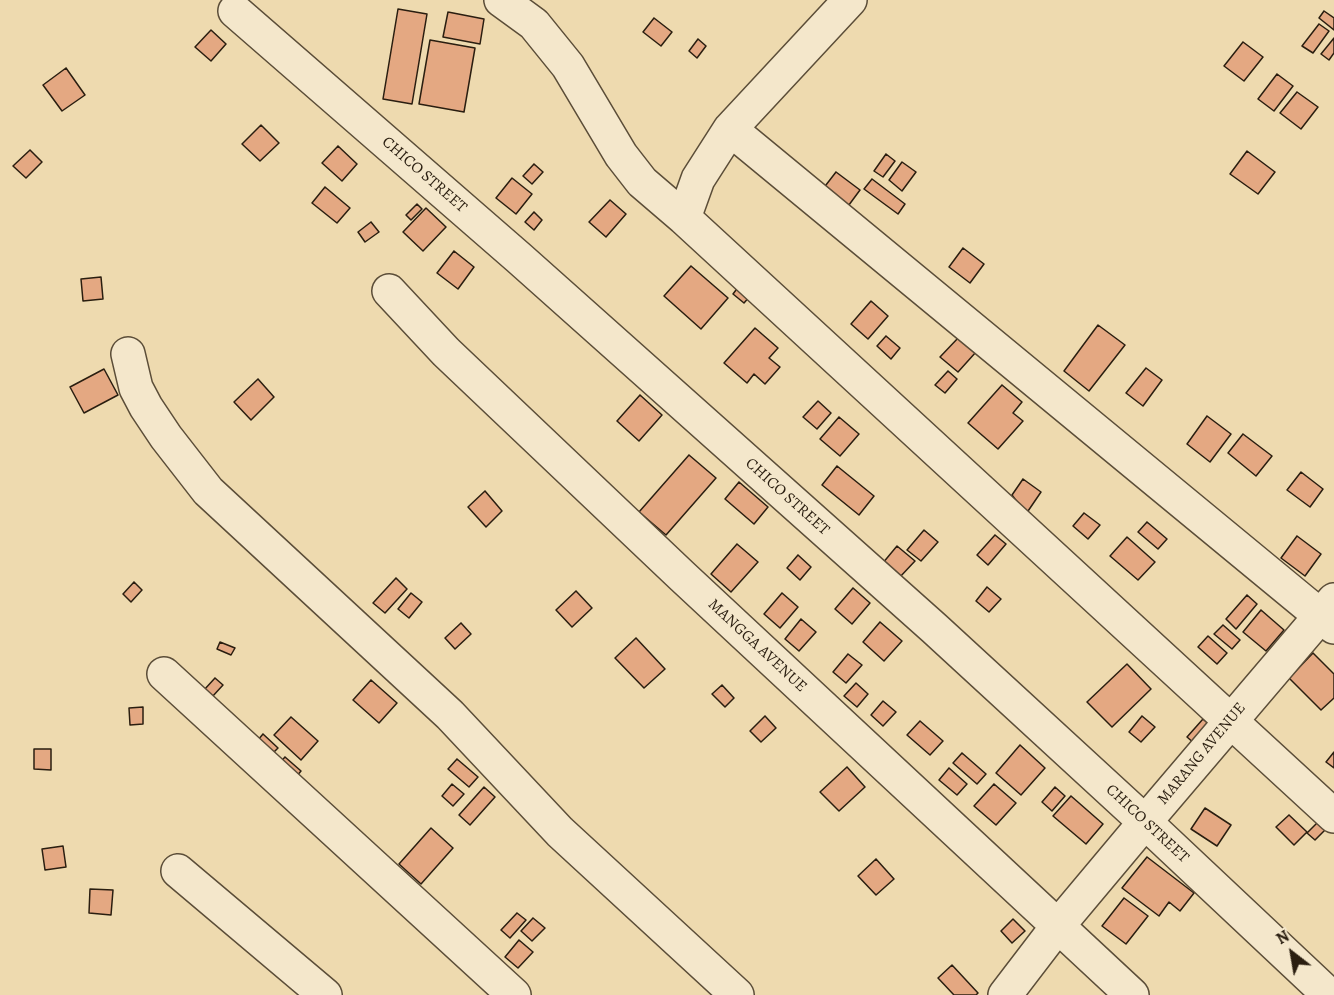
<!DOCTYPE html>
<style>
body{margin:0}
#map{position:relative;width:1334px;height:995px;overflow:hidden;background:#eedaaf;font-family:Alegreya,serif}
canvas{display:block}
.north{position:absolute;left:1262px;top:923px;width:60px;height:60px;-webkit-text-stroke:4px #f4e7cb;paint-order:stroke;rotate:329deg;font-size:16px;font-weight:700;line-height:24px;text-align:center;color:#2a1e10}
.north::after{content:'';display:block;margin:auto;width:21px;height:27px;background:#2a1e10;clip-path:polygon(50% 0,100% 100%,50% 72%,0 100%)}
</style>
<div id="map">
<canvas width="1334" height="995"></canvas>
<div class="north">N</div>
</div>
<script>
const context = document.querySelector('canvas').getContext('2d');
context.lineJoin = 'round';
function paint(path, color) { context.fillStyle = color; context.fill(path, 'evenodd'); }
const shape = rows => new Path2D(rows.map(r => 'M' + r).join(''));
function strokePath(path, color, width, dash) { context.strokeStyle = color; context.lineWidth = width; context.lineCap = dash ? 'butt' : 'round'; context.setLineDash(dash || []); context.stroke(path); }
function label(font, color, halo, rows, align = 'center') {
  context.font = font + ' Alegreya,serif'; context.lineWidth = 4.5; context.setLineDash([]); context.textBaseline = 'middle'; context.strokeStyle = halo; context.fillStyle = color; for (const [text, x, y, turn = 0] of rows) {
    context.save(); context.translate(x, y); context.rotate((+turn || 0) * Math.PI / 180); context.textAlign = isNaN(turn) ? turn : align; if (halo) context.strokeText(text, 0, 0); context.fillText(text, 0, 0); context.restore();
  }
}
const building = shape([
 [398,9,427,14,412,104,383,99,398,9],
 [1324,11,1334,18,1334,30,1319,18,1324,11],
 [448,12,484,19,480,44,443,37,448,12],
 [654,18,672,32,661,46,643,32,654,18],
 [1319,24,1329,31,1313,53,1302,46,1319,24],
 [211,30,226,44,211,61,195,47,211,30],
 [1334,38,1334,53,1329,60,1321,54,1334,38],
 [698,39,706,46,697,58,689,51,698,39],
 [430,40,475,48,464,112,419,104,430,40],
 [1243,42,1263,57,1244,81,1224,66,1243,42],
 [66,68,85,95,62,111,43,85,66,68],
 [1277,74,1293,86,1274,111,1258,99,1277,74],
 [1297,92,1318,107,1301,129,1280,113,1297,92],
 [261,125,279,143,260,161,242,144,261,125],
 [338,146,357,164,342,181,322,163,338,146],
 [30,150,42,162,26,178,13,166,30,150],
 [1247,151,1275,172,1258,194,1230,174,1247,151],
 [886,154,895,161,883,177,874,171,886,154],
 [902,162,916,172,902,191,889,180,902,162],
 [534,164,543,172,532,184,523,176,534,164],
 [836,172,860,190,843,213,819,194,836,172],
 [512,178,532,194,516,214,496,198,512,178],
 [872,179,905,204,898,214,864,189,872,179],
 [325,187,350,208,337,223,312,203,325,187],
 [610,200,626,214,606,237,589,222,610,200],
 [417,204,422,209,411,220,406,215,417,204],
 [426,208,446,227,423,251,403,232,426,208],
 [534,212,542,220,534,230,525,222,534,212],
 [371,222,379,232,365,242,358,232,371,222],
 [963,248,984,264,970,283,949,267,963,248],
 [454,251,474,267,458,289,437,273,454,251],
 [691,266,728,298,701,329,664,296,691,266],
 [101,277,103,299,83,301,81,279,101,277],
 [739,286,750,296,744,303,733,294,739,286],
 [871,301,888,316,868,339,851,324,871,301],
 [1098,325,1125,345,1089,391,1064,371,1098,325],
 [755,328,778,348,769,358,780,367,765,384,754,374,747,383,724,363,755,328],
 [886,336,900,348,891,359,877,346,886,336],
 [959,337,976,352,958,372,940,357,959,337],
 [1146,368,1162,380,1143,406,1126,393,1146,368],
 [104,369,118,395,84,413,70,387,104,369],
 [948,371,957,379,945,393,935,385,948,371],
 [258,379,274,397,251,420,234,402,258,379],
 [1002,385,1022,402,1013,413,1023,421,998,449,968,423,1002,385],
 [640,395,662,415,639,441,617,421,640,395],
 [818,401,831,413,817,429,803,417,818,401],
 [1207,416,1231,434,1210,462,1187,444,1207,416],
 [839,417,859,434,840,456,820,439,839,417],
 [1243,434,1272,456,1256,476,1228,453,1243,434],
 [689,455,716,478,666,535,639,512,689,455],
 [837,466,874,496,859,515,822,485,837,466],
 [1301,472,1323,489,1310,507,1287,490,1301,472],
 [1023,479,1041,492,1026,514,1012,495,1023,479],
 [739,482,768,507,754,524,725,499,739,482],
 [485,491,502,511,486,527,468,507,485,491],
 [1084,513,1100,525,1088,539,1073,526,1084,513],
 [1147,522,1167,539,1158,549,1138,532,1147,522],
 [924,530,938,542,921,561,907,550,924,530],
 [995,535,1006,544,988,565,977,555,995,535],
 [1297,536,1321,554,1305,576,1281,558,1297,536],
 [1127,537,1155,562,1138,580,1110,556,1127,537],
 [737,544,758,562,731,592,711,574,737,544],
 [897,546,915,561,899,578,882,564,897,546],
 [798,555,811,567,800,580,787,568,798,555],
 [396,578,407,589,385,613,373,603,396,578],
 [134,582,142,590,131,602,123,594,134,582],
 [987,587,1001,599,989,612,976,601,987,587],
 [853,588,870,603,852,624,835,609,853,588],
 [576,591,592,608,572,627,556,610,576,591],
 [411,593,422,602,409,618,398,609,411,593],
 [782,593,798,607,780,628,764,614,782,593],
 [1247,595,1257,604,1236,629,1226,619,1247,595],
 [1261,610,1284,630,1266,651,1243,632,1261,610],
 [801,619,816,632,799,651,785,639,801,619],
 [880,622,902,641,884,661,863,642,880,622],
 [461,623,471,634,455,649,445,638,461,623],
 [1223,625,1240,640,1232,649,1214,634,1223,625],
 [1208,636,1227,653,1217,664,1198,647,1208,636],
 [636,638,665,669,644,688,615,658,636,638],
 [220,642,235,648,231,655,217,649,220,642],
 [1313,653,1334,674,1334,698,1321,710,1289,678,1313,653],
 [848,654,862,665,846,683,833,672,848,654],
 [1127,664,1151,689,1112,727,1087,702,1127,664],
 [215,678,223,685,212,697,204,690,215,678],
 [371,680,397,703,379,723,353,700,371,680],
 [856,683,868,694,857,707,844,696,856,683],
 [722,685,734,698,725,707,712,694,722,685],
 [883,701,896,712,883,726,871,715,883,701],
 [143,707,143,724,130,725,129,708,143,707],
 [765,716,776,728,761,742,750,731,765,716],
 [1142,716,1155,727,1141,742,1129,732,1142,716],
 [291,717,318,741,301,760,274,735,291,717],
 [1203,719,1211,726,1195,744,1187,737,1203,719],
 [920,721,943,741,930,755,907,735,920,721],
 [263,734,278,748,267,759,253,746,263,734],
 [1020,745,1045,768,1021,795,996,773,1020,745],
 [34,749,51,749,51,770,34,769,34,749],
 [1334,752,1334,768,1326,762,1334,752],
 [962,753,986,774,977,784,953,763,962,753],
 [285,757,301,771,291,783,275,768,285,757],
 [457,759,478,777,469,787,448,769,457,759],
 [847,767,865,787,839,811,820,792,847,767],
 [949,768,967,784,957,795,939,780,949,768],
 [452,784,464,794,453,806,442,796,452,784],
 [994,784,1016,803,996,825,974,806,994,784],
 [484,787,495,797,470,825,459,815,484,787],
 [1055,787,1065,796,1052,811,1042,802,1055,787],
 [1071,796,1103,824,1086,844,1053,816,1071,796],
 [1205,808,1231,825,1217,846,1191,829,1205,808],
 [1289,815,1307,832,1294,845,1276,827,1289,815],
 [1317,823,1325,830,1315,840,1307,833,1317,823],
 [431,828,453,848,421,884,399,864,431,828],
 [63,846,66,867,45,870,42,849,63,846],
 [1147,857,1194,893,1180,911,1169,902,1159,916,1122,888,1147,857],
 [876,859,894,879,876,895,858,876,876,859],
 [90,889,113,890,111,915,89,913,90,889],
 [1124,898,1148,916,1126,944,1102,926,1124,898],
 [517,913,526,920,510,938,501,930,517,913],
 [533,918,545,928,532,941,521,931,533,918],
 [1013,919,1025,931,1012,943,1001,931,1013,919],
 [519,940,533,952,518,968,505,957,519,940],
 [952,965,978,993,976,995,954,995,938,978,952,965]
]);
paint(building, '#e4a882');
strokePath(building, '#2a1e10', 1.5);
const minor = shape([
 [501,0,534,24,568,66,621,155,642,182,684,218,1334,816],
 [850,0,730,129,1334,627],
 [235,11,519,258,934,628,1145,822,1329,995],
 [684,218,698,179,730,129],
 [389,291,446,352,682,576,1132,995],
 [128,354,136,388,146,407,166,437,208,491,450,715,560,832,737,995],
 [164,674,514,995],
 [178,871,325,995],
 [1005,995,1057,927,1145,822,1334,600]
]);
strokePath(minor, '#5b4d38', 36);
strokePath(minor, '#f4e7cb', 33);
label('16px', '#2a1e10', '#f4e7cb', [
 ["CHICO STREET",424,175,41],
 ["CHICO STREET",787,497,42],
 ["MANGGA AVENUE",757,646,43],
 ["MARANG AVENUE",1202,754,-50],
 ["CHICO STREET",1147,824,43]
]);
</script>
